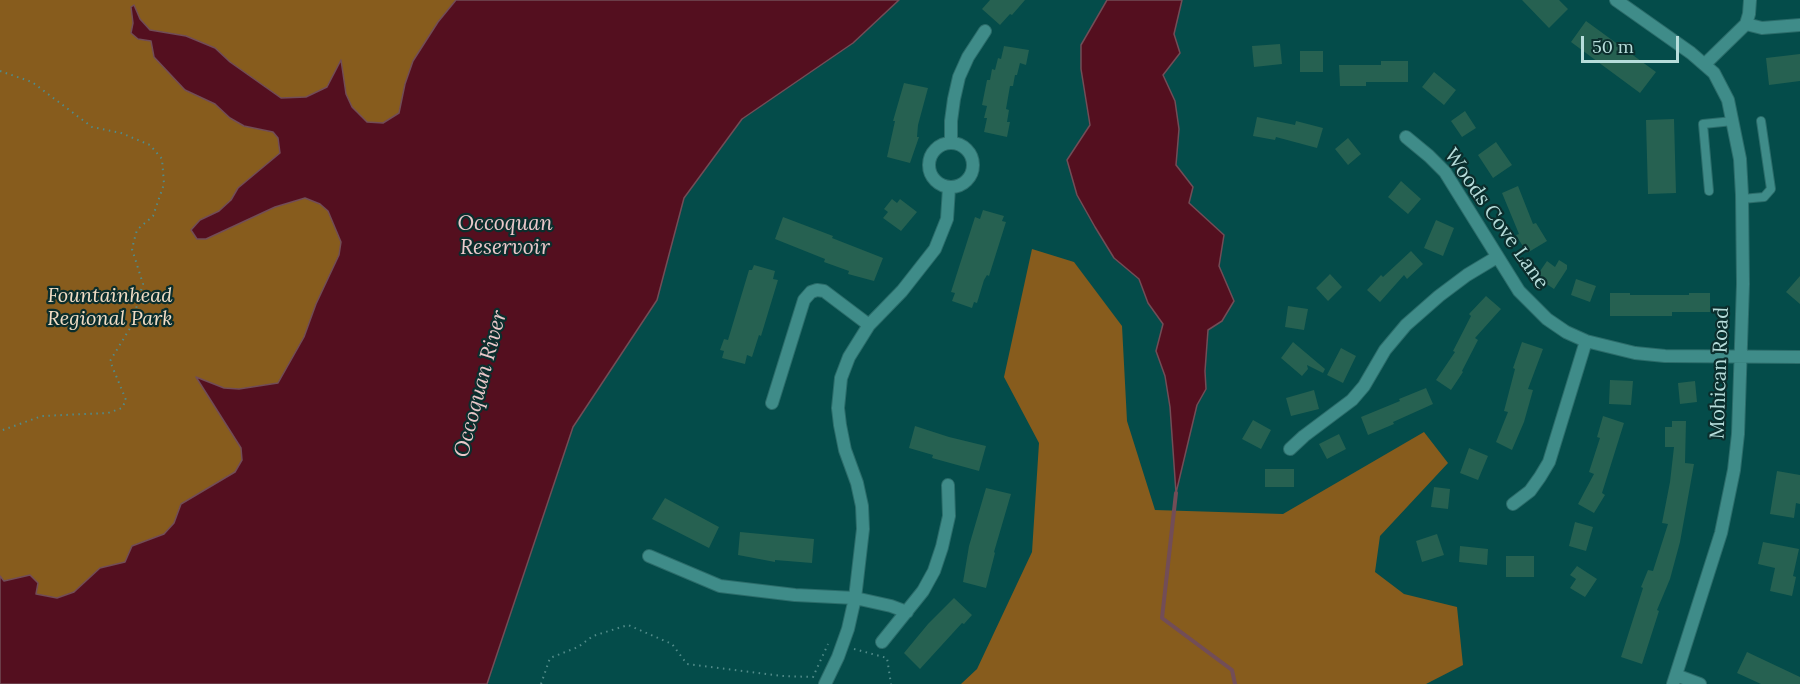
<!DOCTYPE html>
<style>
body{margin:0}
#map{position:relative;width:1800px;height:684px;overflow:hidden;background:#044c4a;font-family:Lora,serif}
canvas{display:block}
.scale{position:absolute;left:1581px;top:36px;width:98px;height:27px;box-sizing:border-box;border:3px solid #b7dddb;border-top:0;padding-left:8px;font-size:18px;line-height:21px;white-space:nowrap;color:#b7dddb;-webkit-text-stroke:4px #0b2e2d;paint-order:stroke}
</style>
<div id="map">
<canvas width="1800" height="684"></canvas>
<div class="scale">50 m</div>
</div>
<script>
const context = document.querySelector('canvas').getContext('2d');
context.lineJoin = 'round';
function paint(path, color) { context.fillStyle = color; context.fill(path, 'evenodd'); }
const shape = rows => new Path2D(rows.map(r => 'M' + r).join(''));
function strokePath(path, color, width, dash) { context.strokeStyle = color; context.lineWidth = width; context.lineCap = dash ? 'butt' : 'round'; context.setLineDash(dash || []); context.stroke(path); }
function label(font, color, halo, rows, align = 'center') {
  context.font = font + ' Lora,serif'; context.lineWidth = 4.5; context.setLineDash([]); context.textBaseline = 'middle'; context.strokeStyle = halo; context.fillStyle = color; for (const [text, x, y, turn = 0] of rows) {
    context.save(); context.translate(x, y); context.rotate((+turn || 0) * Math.PI / 180); context.textAlign = isNaN(turn) ? turn : align; if (halo) context.strokeText(text, 0, 0); context.fillText(text, 0, 0); context.restore();
  }
}
paint(shape([
 [0,0,456,0,438,22,405,84,399,113,383,123,367,122,352,107,346,94,341,61,327,87,306,97,281,98,230,62,215,48,186,36,150,30,140,19,134,6,138,39,151,41,185,90,215,104,230,118,244,126,273,132,278,138,280,153,238,188,231,200,219,211,200,220,191,230,305,198,320,204,328,211,341,242,339,255,316,304,304,337,278,383,239,389,224,388,197,378,241,448,243,460,235,472,181,504,174,523,164,534,132,546,125,563,100,568,74,592,57,598,36,594,38,583,3,581,0,576],
 [1032,249,1074,262,1122,326,1127,421,1155,510,1283,514,1424,432,1448,463,1380,536,1375,572,1404,594,1457,607,1463,665,1426,684,961,684,977,669,1032,552,1039,443,1004,377]
]), '#875c1d');
const water = shape([
 [456,0,899,0,853,43,742,119,684,198,657,300,573,427,487,684,0,684,0,576,4,581,30,575,38,583,36,594,57,598,74,592,100,568,125,562,132,546,164,534,174,523,181,504,235,472,242,460,241,448,196,377,224,388,239,389,278,383,304,337,316,304,339,255,341,242,328,211,320,204,305,198,275,207,206,239,197,239,191,230,200,220,219,211,231,200,238,188,280,153,278,138,273,132,244,126,230,118,215,104,185,90,154,57,151,41,138,39,131,33,133,23,131,7,134,5,140,19,150,30,186,36,215,48,230,62,281,98,306,97,327,87,341,60,346,94,352,107,367,122,383,123,399,113,405,84,413,61,438,22,456,0],
 [1107,0,1182,0,1174,34,1180,53,1163,75,1175,101,1179,129,1176,165,1193,187,1189,203,1224,235,1219,266,1234,301,1222,321,1208,330,1205,371,1206,389,1197,405,1176,493,1170,407,1165,376,1156,351,1163,324,1148,303,1139,279,1114,258,1095,227,1077,195,1067,160,1090,125,1081,69,1081,45,1107,0]
]);
paint(water, '#540f1f');
strokePath(water, '#724d57', 1.5);
strokePath(shape([
 [1176,493,1162,618,1232,670,1235,684]
]), '#724d57', 4);
paint(shape([
 [990,0,1025,0,1012,15,1010,14,1000,25,982,9],
 [1522,0,1559,0,1568,9,1549,28],
 [1586,21,1656,72,1640,93,1571,42],
 [1280,44,1282,64,1254,67,1252,46],
 [1004,46,1029,50,1026,65,1020,63,1017,75,1015,75,1013,86,1010,86,1006,109,1009,110,1007,122,1010,122,1007,137,984,132,987,118,984,118,987,106,982,105,987,80,990,80,992,69,995,70,998,58,1001,59],
 [1300,51,1323,51,1323,72,1300,72],
 [1800,54,1800,81,1769,85,1766,58],
 [1381,61,1408,61,1408,82,1366,82,1366,86,1340,86,1339,65,1381,65],
 [1434,72,1456,90,1444,105,1422,87],
 [904,83,928,88,918,125,917,137,919,137,910,163,887,157,895,121,893,121],
 [1465,111,1476,128,1462,137,1451,121],
 [1257,117,1295,125,1296,121,1323,128,1317,148,1276,137,1275,140,1253,136],
 [1674,119,1676,193,1648,194,1646,120],
 [1348,138,1361,154,1348,165,1335,149],
 [1496,142,1512,165,1493,178,1478,155],
 [1401,181,1421,199,1408,214,1388,197],
 [1518,186,1533,224,1536,223,1547,241,1527,253,1516,235,1519,234,1502,193],
 [892,199,897,203,900,199,917,212,901,231,883,218,888,212,884,209],
 [983,210,1004,216,1002,221,1006,222,989,276,987,275,984,280,977,303,974,302,972,308,952,301,955,293,951,292,975,217,980,219],
 [783,217,833,236,832,238,883,258,874,281,848,274,849,271,824,262,825,259,775,239],
 [1436,220,1454,228,1443,256,1424,248],
 [1411,251,1423,264,1407,279,1404,275,1380,302,1367,290,1381,275,1383,277],
 [1559,260,1567,265,1567,269,1554,289,1536,277,1547,261,1555,267],
 [754,265,775,271,773,279,778,280,761,336,759,335,752,357,747,355,745,364,722,358,724,351,720,350,724,339,728,340,749,270,752,270],
 [1330,274,1342,287,1328,301,1316,288],
 [1800,276,1800,304,1786,292],
 [1576,279,1596,286,1590,302,1571,295],
 [1610,293,1630,293,1630,295,1689,295,1689,293,1710,293,1710,312,1672,312,1672,316,1610,316],
 [1486,296,1501,309,1475,338,1478,340,1462,371,1463,372,1451,390,1436,380,1455,352,1453,351,1471,316,1469,314],
 [1288,306,1308,309,1304,330,1285,327],
 [1293,342,1325,369,1323,373,1307,365,1308,369,1302,376,1281,358],
 [1522,342,1543,349,1528,389,1533,390,1524,422,1512,450,1496,442,1508,412,1504,411,1515,369,1513,368],
 [1341,348,1356,356,1343,383,1327,375],
 [1610,380,1633,381,1631,405,1609,404],
 [1695,381,1697,402,1680,404,1678,383],
 [1426,388,1433,404,1393,422,1394,424,1368,435,1361,417,1400,401,1399,399],
 [1314,390,1319,409,1291,416,1286,398],
 [1603,416,1624,423,1602,493,1605,495,1594,513,1578,504,1594,474,1589,472,1600,438,1597,437],
 [1253,420,1271,430,1261,449,1242,439],
 [1672,421,1686,421,1685,463,1694,464,1680,542,1670,579,1657,610,1659,611,1642,664,1621,657,1643,588,1641,587,1648,570,1653,571,1668,524,1662,523,1670,482,1674,447,1665,447,1665,427,1672,427],
 [915,426,949,437,986,446,979,471,932,458,933,455,909,448],
 [1339,434,1346,449,1327,459,1319,444],
 [1469,448,1488,456,1478,480,1460,473],
 [1265,469,1294,469,1294,487,1265,487],
 [1777,471,1800,475,1800,504,1796,503,1794,518,1770,514],
 [1434,487,1450,489,1448,509,1431,507],
 [986,488,1011,494,994,552,995,553,986,588,963,582,969,546],
 [665,498,719,527,709,548,652,519],
 [1575,522,1593,527,1586,551,1569,546],
 [740,532,814,539,812,563,775,560,775,562,738,555],
 [1437,534,1444,555,1422,562,1416,541],
 [1763,542,1799,549,1793,576,1796,577,1792,596,1770,591,1775,568,1758,564],
 [1460,546,1488,549,1487,565,1459,562],
 [1506,556,1534,556,1534,577,1506,577],
 [1577,566,1597,579,1585,597,1570,588,1576,579,1570,575],
 [954,598,972,615,964,624,962,623,920,669,904,653,928,624],
 [1747,652,1800,677,1800,684,1761,684,1737,673]
]), '#266151');
const lane = shape([
 [1709,191,1703,124,1733,121],
 [1742,199,1764,197,1771,189,1761,121]
]);
const street = shape([
 [1616,0,1691,53,1714,73,1728,100,1740,159,1742,195,1743,284,1738,434,1734,470,1721,533,1673,684],
 [1750,0,1749,14,1746,24,1762,28,1800,25],
 [1705,64,1746,24],
 [1406,137,1429,156,1445,172,1519,291,1547,319,1566,332,1586,341,1635,353,1665,356,1800,357],
 '929 165a22 22 0 1 1 44 0a22 22 0 1 1-44 0Z',
 [951,143,951,121,954,99,959,77,968,57,985,31],
 [772,403,804,300,811,292,817,290,824,291,869,325],
 [1290,449,1304,436,1352,400,1364,386,1385,350,1406,325,1439,296,1467,275,1497,257],
 [1513,504,1530,491,1540,477,1549,462,1586,341],
 [649,556,720,586,795,595,855,598,891,606,907,612],
 [882,642,923,591,934,571,942,547,949,516,948,485],
 [1676,675,1700,684],
 [825,684,838,657,848,629,855,598,863,529,862,506,857,483,845,450,840,425,838,408,841,378,849,357,869,325,902,291,935,249,947,219,949,188]
]);
strokePath(lane, '#2b6c6a', 10);
strokePath(street, '#2b6c6a', 14);
strokePath(shape([
 [0,71,32,82,92,127,121,133,150,145,162,159,164,184,153,216,137,230,135,237,132,249,143,284,137,303,135,320,110,361,126,400,122,408,108,413,42,416,0,431],
 [854,649,887,658,891,684],
 [541,684,550,658,578,647,593,636,628,625,672,644,687,664,782,676,813,677,828,644]
]), '#518b89', 2, [1.5, 4.5]);
strokePath(lane, '#3f8c89', 8);
strokePath(street, '#3f8c89', 12);
label('20px', '#b7dddb', '#0b2e2d', [
 ["Woods Cove Lane",1496,219,55],
 ["Mohican Road",1720,373,-88]
]);
label('italic 20px', '#f3dec6', '#0b2e2d', [
 ["Fountainhead",110,296],
 ["Regional Park",110,319]
]);
label('italic 21px', '#eac8ca', '#0b2e2d', [
 ["Occoquan",505,224],
 ["Reservoir",505,248],
 ["Occoquan River",481,384,-75]
]);
</script>
